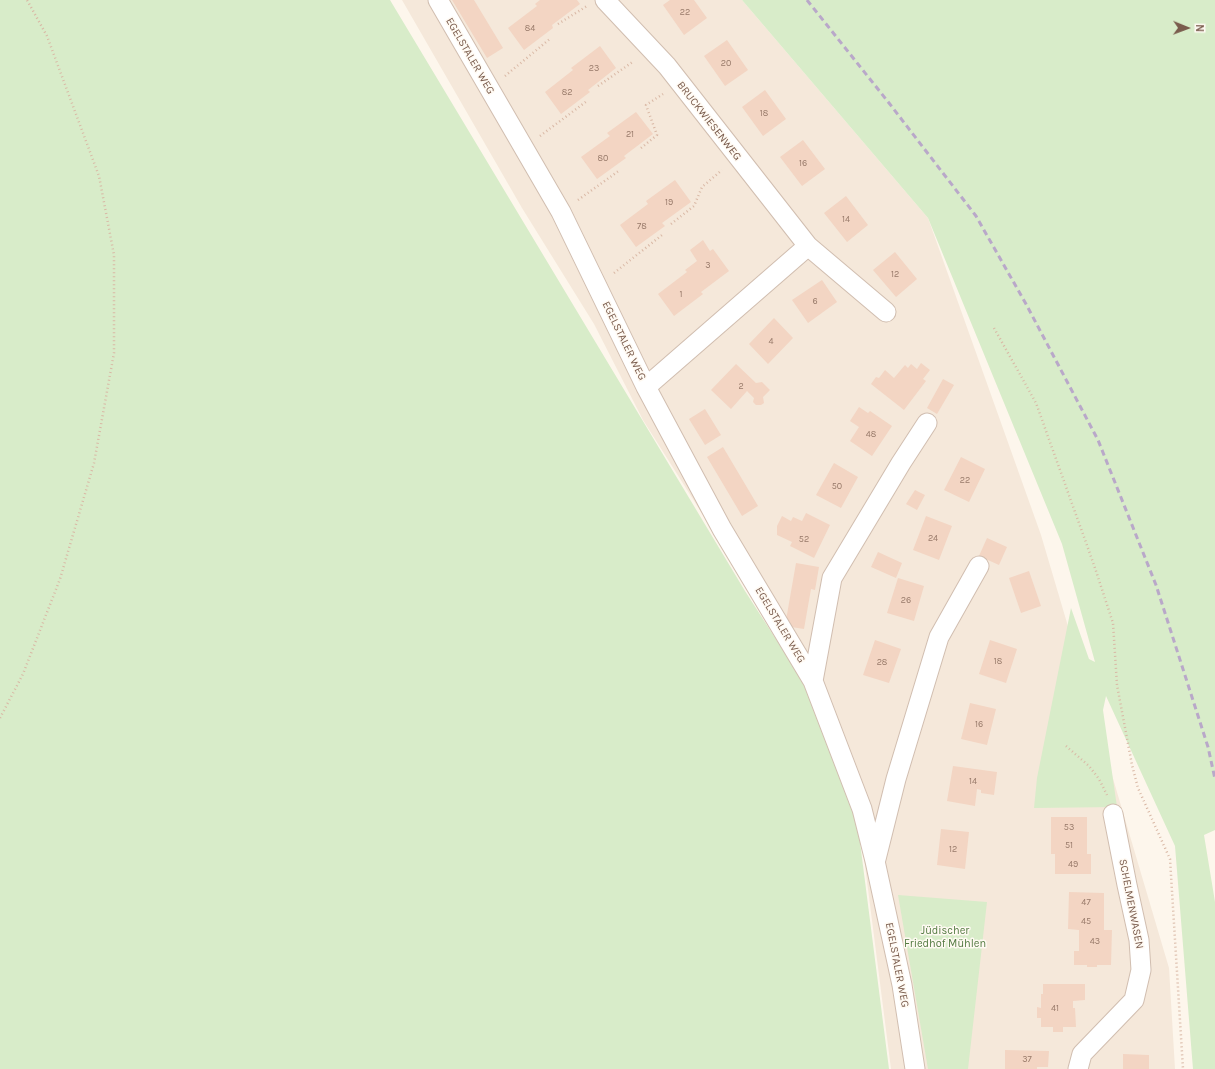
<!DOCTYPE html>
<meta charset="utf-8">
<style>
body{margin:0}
#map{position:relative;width:1215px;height:1069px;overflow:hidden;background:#fdf6ec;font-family:Karla,sans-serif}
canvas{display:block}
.north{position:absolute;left:1167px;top:8px;width:40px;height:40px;-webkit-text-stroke:3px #fffaf3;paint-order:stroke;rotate:91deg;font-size:11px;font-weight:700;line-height:16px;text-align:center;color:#7a5c4d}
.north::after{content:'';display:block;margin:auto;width:14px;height:18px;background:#7a5c4d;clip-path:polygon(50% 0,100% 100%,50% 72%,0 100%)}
</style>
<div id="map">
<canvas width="1215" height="1069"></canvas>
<div class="north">N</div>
</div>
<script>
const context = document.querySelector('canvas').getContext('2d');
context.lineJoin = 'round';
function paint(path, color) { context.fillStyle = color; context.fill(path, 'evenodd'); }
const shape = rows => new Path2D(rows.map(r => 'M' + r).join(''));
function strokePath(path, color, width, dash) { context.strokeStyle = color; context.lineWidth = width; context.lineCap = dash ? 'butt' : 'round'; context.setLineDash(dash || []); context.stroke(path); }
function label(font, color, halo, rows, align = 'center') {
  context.font = font + ' Karla,sans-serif'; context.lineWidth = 3; context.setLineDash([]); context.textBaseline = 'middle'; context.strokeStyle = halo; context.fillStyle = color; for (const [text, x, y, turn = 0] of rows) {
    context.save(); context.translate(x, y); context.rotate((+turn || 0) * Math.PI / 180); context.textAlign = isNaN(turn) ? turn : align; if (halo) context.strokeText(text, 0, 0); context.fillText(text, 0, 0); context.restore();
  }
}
paint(shape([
 [402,0,742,0,928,218,1041,535,1169,968,1175,1069,891,1069,858,811,807,685,747,585,643,420,594,324,522,208]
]), '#f5e8da');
paint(shape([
 [0,0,390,0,745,591,806,686,856,811,889,1069,0,1069],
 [742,0,1215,0,1215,830,1204,835,1215,902,1215,1069,1193,1069,1175,846,1106,696,1103,710,1117,807,1034,808,1037,778,1071,608,1089,659,1095,662,1062,544,928,218],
 [898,895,987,902,968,1069,928,1069]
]), '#d8ecc9');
paint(shape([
 [452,0,474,0,503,48,487,58],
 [540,0,577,0,580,4,552,25,553,28,524,50,508,28,537,6,535,4],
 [670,0,694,0,707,18,684,35,663,5],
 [727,40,748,70,725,86,704,56],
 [600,46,616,68,588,90,590,92,561,114,545,92,573,70,571,68],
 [765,90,786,119,763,136,742,107],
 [636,112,653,134,624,156,626,158,597,179,581,157,610,136,607,133],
 [803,140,825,169,802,186,780,157],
 [675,180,691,202,662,223,665,226,636,247,620,225,648,204,646,201],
 [846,196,868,225,847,242,824,213],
 [703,240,710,251,713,249,729,271,701,292,703,294,674,316,658,294,687,272,685,270,697,261,690,250],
 [895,252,917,279,896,297,873,270],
 [822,280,837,302,808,323,792,300],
 [774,318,793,338,768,364,749,344],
 [921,363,930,370,923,379,926,381,904,410,871,384,876,377,879,378,885,370,894,378,905,365,908,368,911,364,917,369],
 [736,364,756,383,762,382,770,390,763,397,764,403,761,405,756,405,753,402,754,398,747,391,731,409,711,390],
 [943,379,954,385,937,414,927,408],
 [859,407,868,413,870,411,892,426,872,456,850,441,859,427,850,421],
 [705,409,721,435,705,445,689,419],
 [723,447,758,506,742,516,707,457],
 [961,457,985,469,969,502,944,490],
 [834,463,858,477,841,508,816,495],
 [915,490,925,495,917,510,906,504],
 [806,513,830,525,814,558,790,546,792,542,777,535,777,526,782,516,791,521,793,517,802,521],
 [926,516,952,526,939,560,913,550],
 [987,538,1007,547,999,565,979,556],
 [878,552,902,563,896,578,871,567],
 [796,563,819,567,815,590,811,589,804,629,785,626],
 [1029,571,1041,606,1021,613,1009,578],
 [898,578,924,586,914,621,887,613],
 [875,640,901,649,889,683,863,675],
 [990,640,1017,649,1006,683,979,674],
 [970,703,996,709,987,745,961,739],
 [953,766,997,772,994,795,981,793,981,790,977,789,975,806,947,801],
 [1051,817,1087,817,1087,854,1091,854,1091,874,1055,874,1055,854,1051,854],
 [941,829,969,832,965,869,937,865],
 [1069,892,1104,893,1104,930,1112,930,1111,965,1097,965,1097,967,1087,967,1087,965,1074,965,1074,951,1079,951,1079,930,1068,929],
 [1043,984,1085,984,1085,1000,1073,1001,1073,1008,1075,1008,1076,1027,1063,1027,1063,1032,1053,1032,1053,1027,1041,1027,1041,1018,1037,1018,1037,1007,1041,1008,1041,994,1043,994],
 [1005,1050,1049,1051,1048,1067,1037,1067,1037,1069,1005,1069],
 [1123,1054,1149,1055,1149,1069,1123,1069]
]), '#f3d5c3');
const minor = shape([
 [438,0,561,212,646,387,722,529,813,681,862,809,875,861,902,985,915,1069],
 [605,0,667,66,808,246,646,387],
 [808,246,886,312],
 [813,681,832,578,901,463,927,423],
 [876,859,896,779,939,637,979,566],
 [1078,1069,1082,1054,1134,1000,1141,970,1139,940,1127,885,1113,814]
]);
strokePath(minor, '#d1beb0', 21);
strokePath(shape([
 [558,24,587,6],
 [505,76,551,38],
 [598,86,634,61],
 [540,136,587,101],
 [641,148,657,135,646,105,663,94],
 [578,200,620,170],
 [671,224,694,206,702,187,722,170],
 [614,273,662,235],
 [994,328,1036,403,1094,565,1113,623,1117,685,1132,765,1138,788,1170,859,1183,1069],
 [0,718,23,674,60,579,94,463,114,353,114,255,99,176,47,36,27,0],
 [1066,746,1089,766,1099,779,1107,795]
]), '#d9b8a5', 2.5, [1, 3]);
strokePath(minor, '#fff', 19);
strokePath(shape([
 [807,0,889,103,976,216,1026,304,1098,440,1156,585,1208,747,1215,779]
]), '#b9a8c9', 3, [6, 4]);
label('9px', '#987a6a', null, [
 ["22",685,12],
 ["84",530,28],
 ["20",726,63],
 ["23",594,68],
 ["82",567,92],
 ["18",764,113],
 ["21",630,134],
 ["80",603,158],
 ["16",803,163],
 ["19",669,202],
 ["14",846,219],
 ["78",642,226],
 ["3",708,265],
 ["12",895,274],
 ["1",681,294],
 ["6",815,301],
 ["4",771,341],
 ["2",741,386],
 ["48",871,434],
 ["22",965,480],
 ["50",837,486],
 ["24",933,538],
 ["52",804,539],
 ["26",906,600],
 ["18",998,661],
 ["28",882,662],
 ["16",979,724],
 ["14",973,781],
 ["53",1069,827],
 ["51",1069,845],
 ["12",953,849],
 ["49",1073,864],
 ["47",1086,902],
 ["45",1086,921],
 ["43",1095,941],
 ["41",1055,1008],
 ["37",1027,1059]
]);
label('11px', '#7a5c4d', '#fffaf3', [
 ["EGELSTALER WEG",470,56,60],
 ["BRUCKWIESENWEG",709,121,52],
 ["EGELSTALER WEG",624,341,64],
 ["EGELSTALER WEG",780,625,59],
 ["SCHELMENWASEN",1131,904,79],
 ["EGELSTALER WEG",897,965,79]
]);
label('11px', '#537a41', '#fffaf3', [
 ["Jüdischer",945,931],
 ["Friedhof Mühlen",945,944]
]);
</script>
